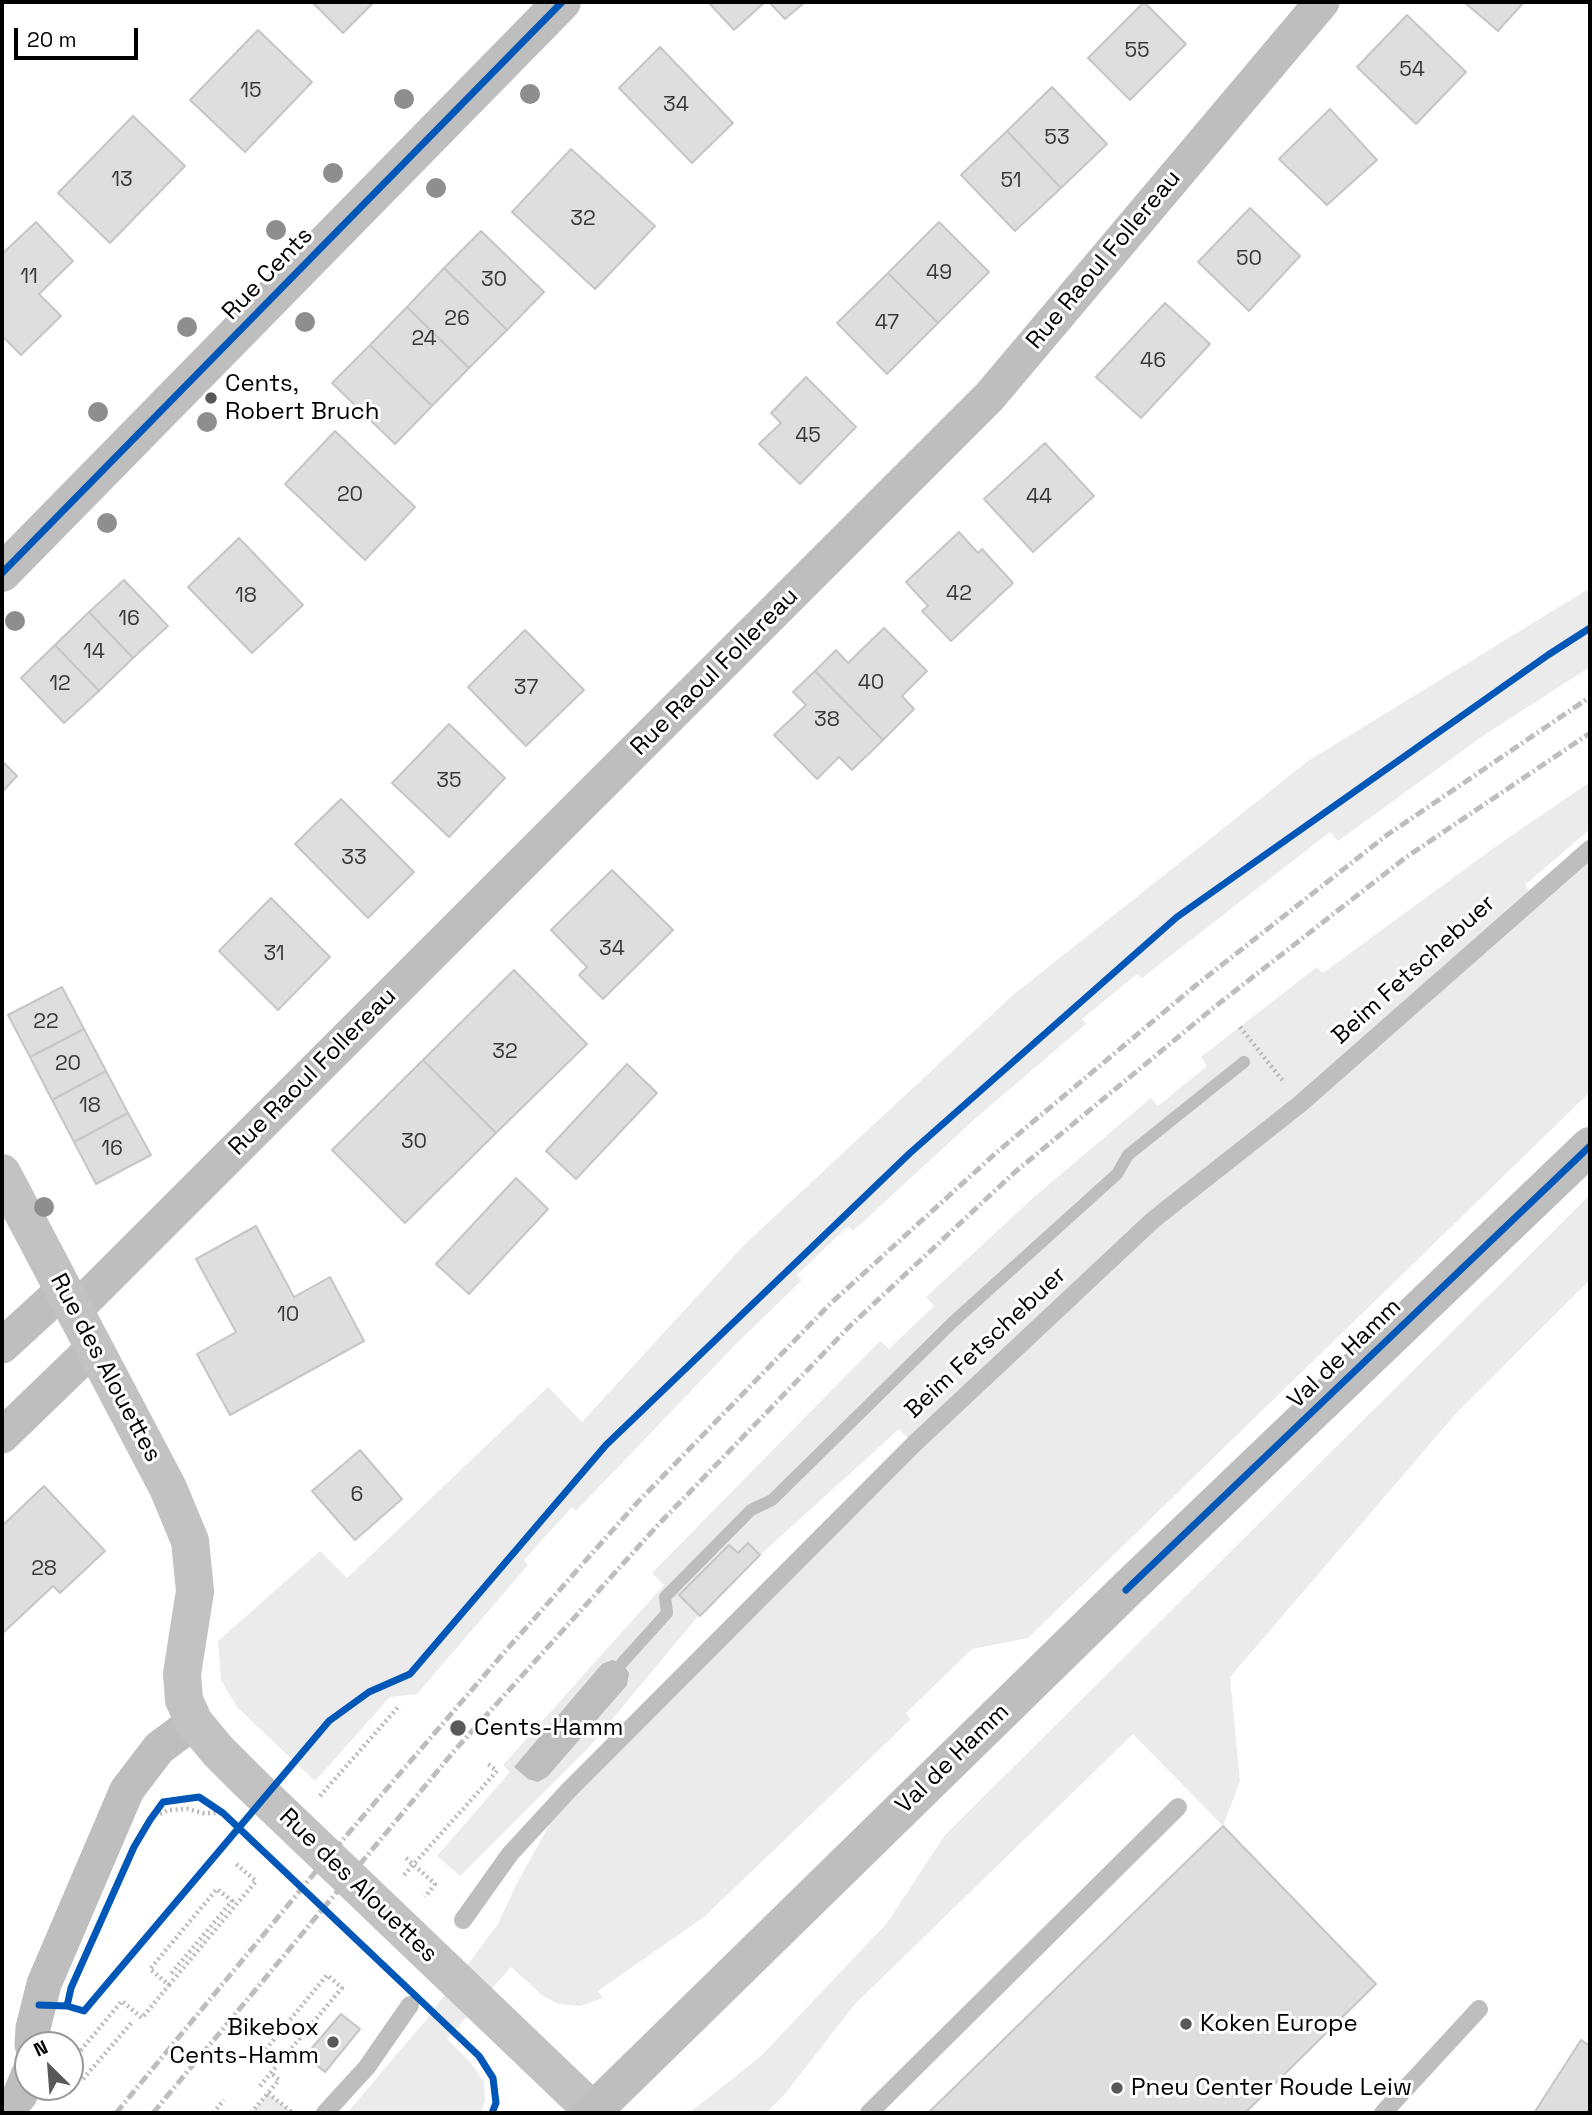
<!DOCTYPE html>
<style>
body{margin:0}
#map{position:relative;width:1592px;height:2115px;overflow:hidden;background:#fff;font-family:"Space Grotesk",sans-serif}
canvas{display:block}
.frame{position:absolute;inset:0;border:4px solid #000;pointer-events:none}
.north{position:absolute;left:14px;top:2031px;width:70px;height:70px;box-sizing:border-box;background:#fff;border:2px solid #999;border-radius:50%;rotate:335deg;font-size:19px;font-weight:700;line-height:28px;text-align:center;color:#000}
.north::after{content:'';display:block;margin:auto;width:24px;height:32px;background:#595959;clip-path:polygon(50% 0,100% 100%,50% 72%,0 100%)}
.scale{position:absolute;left:14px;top:28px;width:124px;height:32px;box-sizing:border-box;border:4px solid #000;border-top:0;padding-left:9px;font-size:21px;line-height:24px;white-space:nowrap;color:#000;-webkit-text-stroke:5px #fff;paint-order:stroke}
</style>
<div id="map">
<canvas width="1592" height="2115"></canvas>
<div class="frame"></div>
<div class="north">N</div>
<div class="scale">20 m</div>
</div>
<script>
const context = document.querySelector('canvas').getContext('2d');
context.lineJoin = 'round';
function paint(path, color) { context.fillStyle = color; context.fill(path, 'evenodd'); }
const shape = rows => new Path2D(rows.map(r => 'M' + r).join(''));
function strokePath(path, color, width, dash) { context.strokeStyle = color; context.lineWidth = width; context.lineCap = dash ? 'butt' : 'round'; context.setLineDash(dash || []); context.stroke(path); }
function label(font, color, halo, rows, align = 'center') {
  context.font = font + ' "Space Grotesk",sans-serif'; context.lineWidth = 6; context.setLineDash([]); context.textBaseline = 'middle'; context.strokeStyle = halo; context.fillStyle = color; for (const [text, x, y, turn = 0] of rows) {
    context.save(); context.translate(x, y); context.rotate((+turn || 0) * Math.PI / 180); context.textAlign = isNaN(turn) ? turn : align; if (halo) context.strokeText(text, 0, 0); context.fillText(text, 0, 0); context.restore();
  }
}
paint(shape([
 [1590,588,1590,667,1487,733,1338,841,1330,832,1142,978,1137,974,1082,1019,1086,1024,977,1117,853,1231,848,1226,797,1275,802,1280,735,1345,576,1511,572,1507,524,1560,528,1565,417,1694,390,1697,315,1781,237,1707,221,1680,218,1641,320,1551,347,1578,548,1387,582,1422,745,1244,1013,995,1308,761],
 [1590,782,1590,829,1525,885,1533,897,1590,849,1590,1092,1028,1638,972,1649,906,1713,911,1719,704,1917,598,1991,603,1998,580,2006,558,2004,542,1995,511,1967,447,2039,471,2063,484,2082,485,2101,481,2113,347,2113,426,2020,498,1924,516,1885,568,1791,914,1444,899,1429,760,1555,748,1543,738,1553,729,1545,699,1615,589,1747,460,1876,437,1856,510,1772,503,1765,664,1585,652,1573,880,1341,889,1349,934,1306,926,1297,1034,1197,1151,1098,1158,1106,1207,1066,1201,1057,1317,967,1323,973,1495,847],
 [1590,1195,1590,1280,1458,1411,1230,1677,1240,1781,1223,1826,1133,1734,855,2004,784,2095,766,2113,689,2113,760,2057,887,1923,945,1835],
 [268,2093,293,2113,252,2113]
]), '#ebebeb');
paint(shape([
 [612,1660,622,1663,629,1673,627,1685,547,1777,538,1782,528,1779,514,1767,602,1664]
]), '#bdbdbd');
strokePath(shape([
 [622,1663,667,1613,665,1597,751,1510,772,1500,953,1322,1117,1174,1128,1155,1244,1062]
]), '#bdbdbd', 12);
const building = shape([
 [312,2,374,2,343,33,312,2],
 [708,2,765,2,734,30,708,2],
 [769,2,805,2,785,19,769,2],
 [1144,2,1186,44,1130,100,1088,58,1144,2],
 [1464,2,1524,2,1498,31,1464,2],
 [1407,15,1466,72,1416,124,1357,67,1407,15],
 [258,30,312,82,245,152,190,100,258,30],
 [660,47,733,123,692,163,619,88,660,47],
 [1052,87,1107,144,1061,188,1007,131,1052,87],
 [1330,109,1377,160,1327,205,1279,159,1330,109],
 [133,116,185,166,110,243,58,193,133,116],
 [1007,131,1061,188,1015,231,961,175,1007,131],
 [571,149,655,226,595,289,512,212,571,149],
 [1250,208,1300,256,1249,311,1198,262,1250,208],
 [36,222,73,261,39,294,61,316,21,355,2,336,2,254,36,222],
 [939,222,989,272,938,323,888,273,939,222],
 [481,231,544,292,507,330,444,268,481,231],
 [444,268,507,330,469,368,407,307,444,268],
 [888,273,938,323,887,374,837,323,888,273],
 [1165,303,1210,344,1141,418,1096,377,1165,303],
 [407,307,469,368,432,406,370,345,407,307],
 [370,345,432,406,395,444,332,383,370,345],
 [806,377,856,427,800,484,759,444,781,423,771,413,806,377],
 [335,431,415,507,365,560,285,484,335,431],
 [1045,443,1094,496,1033,552,984,499,1045,443],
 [959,532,978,553,982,549,1013,583,951,641,922,611,928,606,906,582,959,532],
 [239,538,303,605,252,653,188,587,239,538],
 [124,580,168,626,133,658,89,612,124,580],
 [89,612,133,658,99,691,55,645,89,612],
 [884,628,927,671,902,696,914,709,883,740,815,671,836,650,848,663,884,628],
 [525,630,584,690,526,746,468,687,525,630],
 [55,645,99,691,64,723,21,678,55,645],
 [815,671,883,740,852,770,839,757,817,779,774,735,806,705,793,692,815,671],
 [449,724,505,778,449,837,392,783,449,724],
 [2,761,17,776,2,792,2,761],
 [341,799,414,872,368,918,295,844,341,799],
 [612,870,673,930,603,999,579,975,587,967,551,930,612,870],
 [271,898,330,957,278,1010,219,951,271,898],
 [514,970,587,1044,496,1133,423,1060,514,970],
 [62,987,84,1029,30,1057,8,1015,62,987],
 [84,1029,106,1071,52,1100,30,1057,84,1029],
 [423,1060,496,1133,405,1223,332,1150,423,1060],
 [627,1064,657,1093,576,1179,546,1151,627,1064],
 [106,1071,128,1113,74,1142,52,1100,106,1071],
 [128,1113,151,1155,96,1184,74,1142,128,1113],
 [516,1178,548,1209,469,1294,436,1264,516,1178],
 [256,1226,294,1297,330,1277,364,1341,230,1415,197,1354,236,1332,196,1259,256,1226],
 [360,1450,402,1499,355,1540,312,1491,360,1450],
 [44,1486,105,1551,60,1593,53,1586,4,1632,2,1629,2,1526,44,1486],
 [748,1543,760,1555,700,1616,679,1595,729,1545,738,1553,748,1543],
 [1223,1826,1376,1984,1245,2113,928,2113,1223,1826],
 [341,2014,360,2029,325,2072,305,2056,341,2014],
 [1581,2040,1590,2046,1590,2113,1534,2113,1581,2040]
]);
paint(building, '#dedede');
strokePath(building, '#c6c6c6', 2);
strokePath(shape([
 [1240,1027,1283,1081],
 [320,1796,400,1705],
 [160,1814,168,1810,188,1809,203,1813,223,1813],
 [406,1858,435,1884,425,1897],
 [404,1875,497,1771,488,1764],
 [169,1985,256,1881,236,1864],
 [70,2063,122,2001,142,2018,169,1985,150,1969,217,1889,232,1901,170,1975],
 [70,2069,83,2079,133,2021],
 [260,2086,342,1988,327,1975,266,2049],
 [268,2093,293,2113],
 [213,2113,224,2100],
 [251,2113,279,2080,271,2073]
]), '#b9b9b9', 4.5, [2, 3.5]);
strokePath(shape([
 [463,1920,510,1854,568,1791,914,1444,1153,1220,1300,1104,1590,849],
 [325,2113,367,2067,410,2005],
 [869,2113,1178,1807],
 [1383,2113,1479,2009]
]), '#bebebe', 18);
strokePath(shape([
 [74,1311,990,396,1322,2],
 [2,1346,63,1290],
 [2,1436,94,1347],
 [32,2045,33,2028,44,1984,127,1790,159,1748,194,1722],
 [5,2113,20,2095,28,2075]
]), '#bebebe', 35);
strokePath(shape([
 [2,1173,168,1488,190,1541,195,1591,182,1674,184,1700,194,1722,218,1751,248,1781,593,2111]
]), '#c2c2c2', 38);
strokePath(shape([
 [2,573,562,2],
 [591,2113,1126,1590,1590,1146]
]), '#bebebe', 38);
strokePath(shape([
 [116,2113,322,1864,501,1656,635,1505,830,1304,997,1152,1195,986,1387,835,1590,697],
 [153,2113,455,1750,657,1526,850,1326,1015,1172,1212,1009,1405,858,1590,733]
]), '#bebebe', 5, [10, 3.5, 2, 3.5]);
strokePath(shape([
 [2,573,562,2],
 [1126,1590,1590,1146],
 [39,2005,67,2006,84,2011,329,1721,369,1692,410,1674,606,1445,910,1153,1177,917,1548,655,1590,628],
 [67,2006,71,1988,134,1847,150,1820,163,1802,199,1797,223,1813,479,2056,493,2078,496,2103,492,2113]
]), '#0057b8', 7);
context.fillStyle = '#8e8e8e';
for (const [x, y] of [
 [530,94],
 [404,99],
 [333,173],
 [436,188],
 [276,230],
 [305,322],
 [187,327],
 [98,412],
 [207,422],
 [107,523],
 [15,621],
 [44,1207]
]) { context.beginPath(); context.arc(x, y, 10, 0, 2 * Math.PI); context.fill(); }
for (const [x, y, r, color] of [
 [211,398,7,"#595959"],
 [458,1728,9,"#595959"],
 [1186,2024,7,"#595959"],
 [333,2042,7,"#595959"],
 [1117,2088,7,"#595959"]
]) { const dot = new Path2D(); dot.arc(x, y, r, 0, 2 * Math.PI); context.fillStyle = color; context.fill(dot); strokePath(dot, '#fff', 2.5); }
label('21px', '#383838', null, [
 ["55",1137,51],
 ["54",1412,70],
 ["15",251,91],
 ["34",676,105],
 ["53",1057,138],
 ["13",122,180],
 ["51",1011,181],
 ["32",583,219],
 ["50",1249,259],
 ["49",939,273],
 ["11",29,277],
 ["30",494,280],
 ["26",457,319],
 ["47",887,323],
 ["24",424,339],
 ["46",1153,361],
 ["45",808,436],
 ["20",350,495],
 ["44",1039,497],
 ["42",959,594],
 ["18",246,596],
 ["16",129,619],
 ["14",94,652],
 ["40",871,683],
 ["12",60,684],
 ["37",526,688],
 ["38",827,720],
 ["35",449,781],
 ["33",354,858],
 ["34",612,949],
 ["31",274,954],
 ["22",46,1022],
 ["32",505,1052],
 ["20",68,1064],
 ["18",90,1106],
 ["30",414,1142],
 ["16",112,1149],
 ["10",288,1315],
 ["6",357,1495],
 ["28",44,1569]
]);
label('24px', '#000', '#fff', [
 ["Rue Raoul Follereau",1104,260,-50],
 ["Rue Cents",268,274,-46],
 ["Rue Raoul Follereau",715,672,-45],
 ["Beim Fetschebuer",1414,970,-42],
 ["Rue Raoul Follereau",313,1072,-45],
 ["Beim Fetschebuer",986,1343,-43],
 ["Val de Hamm",1345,1354,-44],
 ["Rue des Alouettes",105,1368,62],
 ["Val de Hamm",953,1759,-44],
 ["Rue des Alouettes",358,1886,44]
]);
label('24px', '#000', '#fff', [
 ["Cents,",225,384],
 ["Robert Bruch",225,412],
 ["Cents-Hamm",474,1728],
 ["Koken Europe",1200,2024],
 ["Bikebox",319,2028,"right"],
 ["Cents-Hamm",319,2056,"right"],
 ["Pneu Center Roude Leiw",1131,2088]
], 'left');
</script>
